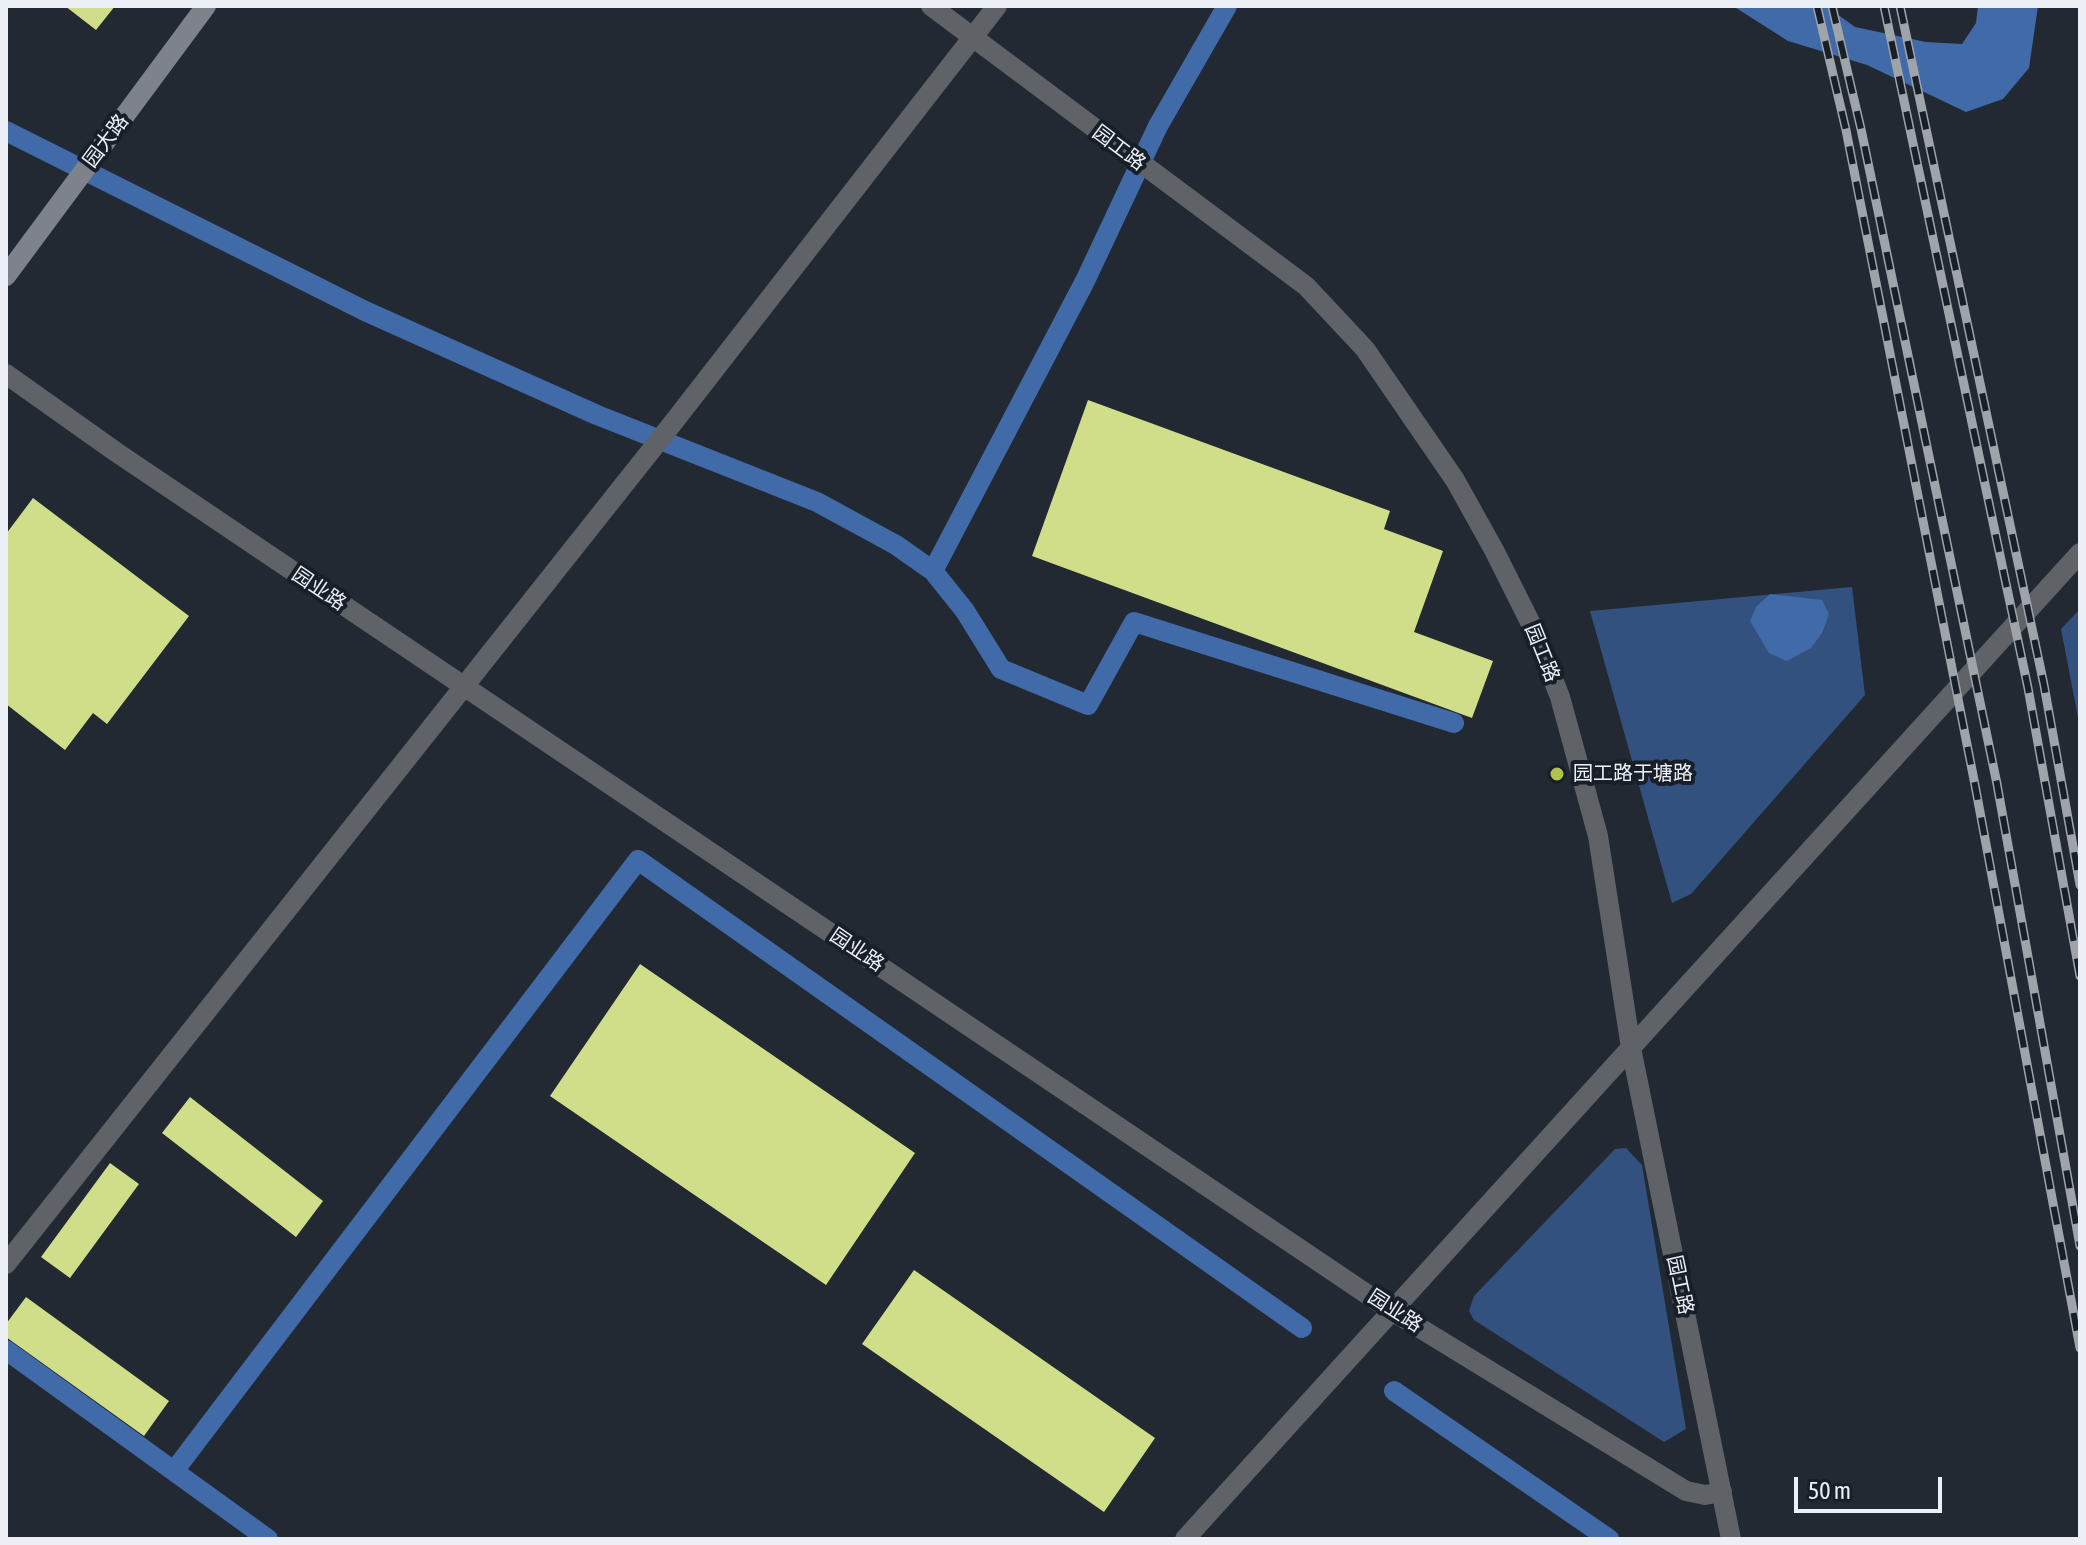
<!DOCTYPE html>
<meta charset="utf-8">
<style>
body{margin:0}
#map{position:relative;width:2086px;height:1545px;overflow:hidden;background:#222932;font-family:"Asap Condensed",sans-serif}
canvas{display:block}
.frame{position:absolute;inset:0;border:8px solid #ecf0f6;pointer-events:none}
.scale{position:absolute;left:1794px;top:1477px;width:148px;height:36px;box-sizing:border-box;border:4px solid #ecf0f6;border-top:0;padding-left:10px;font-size:24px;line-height:28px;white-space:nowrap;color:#ecf0f6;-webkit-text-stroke:6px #191f28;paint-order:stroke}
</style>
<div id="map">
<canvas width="2086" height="1545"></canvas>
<div class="frame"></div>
<div class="scale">50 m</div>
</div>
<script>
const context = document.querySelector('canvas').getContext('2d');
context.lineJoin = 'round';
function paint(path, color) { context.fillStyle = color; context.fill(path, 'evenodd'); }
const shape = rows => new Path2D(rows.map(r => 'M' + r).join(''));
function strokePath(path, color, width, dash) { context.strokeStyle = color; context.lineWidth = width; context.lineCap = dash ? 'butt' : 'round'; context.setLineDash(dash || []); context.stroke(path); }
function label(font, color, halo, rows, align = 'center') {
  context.font = font + ' "Asap Condensed","Noto Sans SC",sans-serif'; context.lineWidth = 8; context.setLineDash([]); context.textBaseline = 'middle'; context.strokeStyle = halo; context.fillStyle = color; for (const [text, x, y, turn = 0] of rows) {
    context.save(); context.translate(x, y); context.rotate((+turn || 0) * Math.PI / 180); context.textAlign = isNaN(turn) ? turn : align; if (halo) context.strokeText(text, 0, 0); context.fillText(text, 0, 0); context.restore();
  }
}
paint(shape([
 [1852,587,1865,695,1691,894,1672,903,1590,611],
 [2080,609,2080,728,2061,629],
 [1626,1148,1642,1165,1686,1429,1664,1442,1474,1320,1469,1311,1474,1296,1615,1149]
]), '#33517f');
paint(shape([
 [1733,6,1826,6,1855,27,1926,42,1962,44,1976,23,1978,6,2038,6,2029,68,2003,99,1966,112,1867,65,1788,41],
 [1770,594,1822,600,1829,614,1822,633,1811,648,1787,661,1769,653,1750,621,1756,607]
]), '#416aa8');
strokePath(shape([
 [6,131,365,311,597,415,817,502,896,545,933,571,965,611,1001,669,1088,705,1134,622,1454,723],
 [933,571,1085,281,1158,126,1227,6],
 [6,1350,268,1539],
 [1394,1391,1609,1539],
 [174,1471,638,860,1302,1328]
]), '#416aa8', 20);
paint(shape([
 [65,6,115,6,96,30],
 [1088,400,1390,511,1384,529,1443,551,1414,632,1493,661,1472,718,1032,556],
 [33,498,189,616,107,724,93,713,65,750,6,704,6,534],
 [640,964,915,1153,826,1285,550,1096],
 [190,1097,323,1201,296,1237,162,1133],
 [110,1163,139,1184,70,1278,41,1257],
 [914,1270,1155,1438,1104,1512,862,1344],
 [26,1297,169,1401,144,1436,6,1337,6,1324]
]), '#d0de89');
strokePath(shape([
 [931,6,1306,286,1365,349,1455,480,1494,550,1532,626,1560,697,1598,836,1631,1048,1731,1539],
 [6,374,116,452,1392,1311,1686,1491,1705,1495,1722,1492],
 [6,1264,676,419,997,6],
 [1185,1539,2080,553]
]), '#5f6267', 20);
strokePath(shape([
 [6,276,206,6]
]), '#7e838b', 20);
const rail = shape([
 [1817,6,1846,130,1975,785,2080,1348],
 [1832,6,1861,129,1997,784,2080,1246],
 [1884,6,2028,688,2080,976],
 [1900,6,2044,685,2080,885]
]);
strokePath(rail, '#9fa4ab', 9);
strokePath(rail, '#191f28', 6, [18]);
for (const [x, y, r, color] of [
 [1557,774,8,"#b2c34c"]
]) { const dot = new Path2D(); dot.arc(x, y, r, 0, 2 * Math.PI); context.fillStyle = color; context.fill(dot); strokePath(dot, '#191f28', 3); }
label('20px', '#ecf0f6', '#191f28', [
 ["园大路",106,141,-53],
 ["园工路",1119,148,37],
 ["园业路",319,589,34],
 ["园工路",1542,653,68],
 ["园业路",857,950,34],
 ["园工路",1680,1285,78],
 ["园业路",1395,1311,33]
]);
label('20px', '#ecf0f6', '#191f28', [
 ["园工路于塘路",1573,774]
], 'left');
</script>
